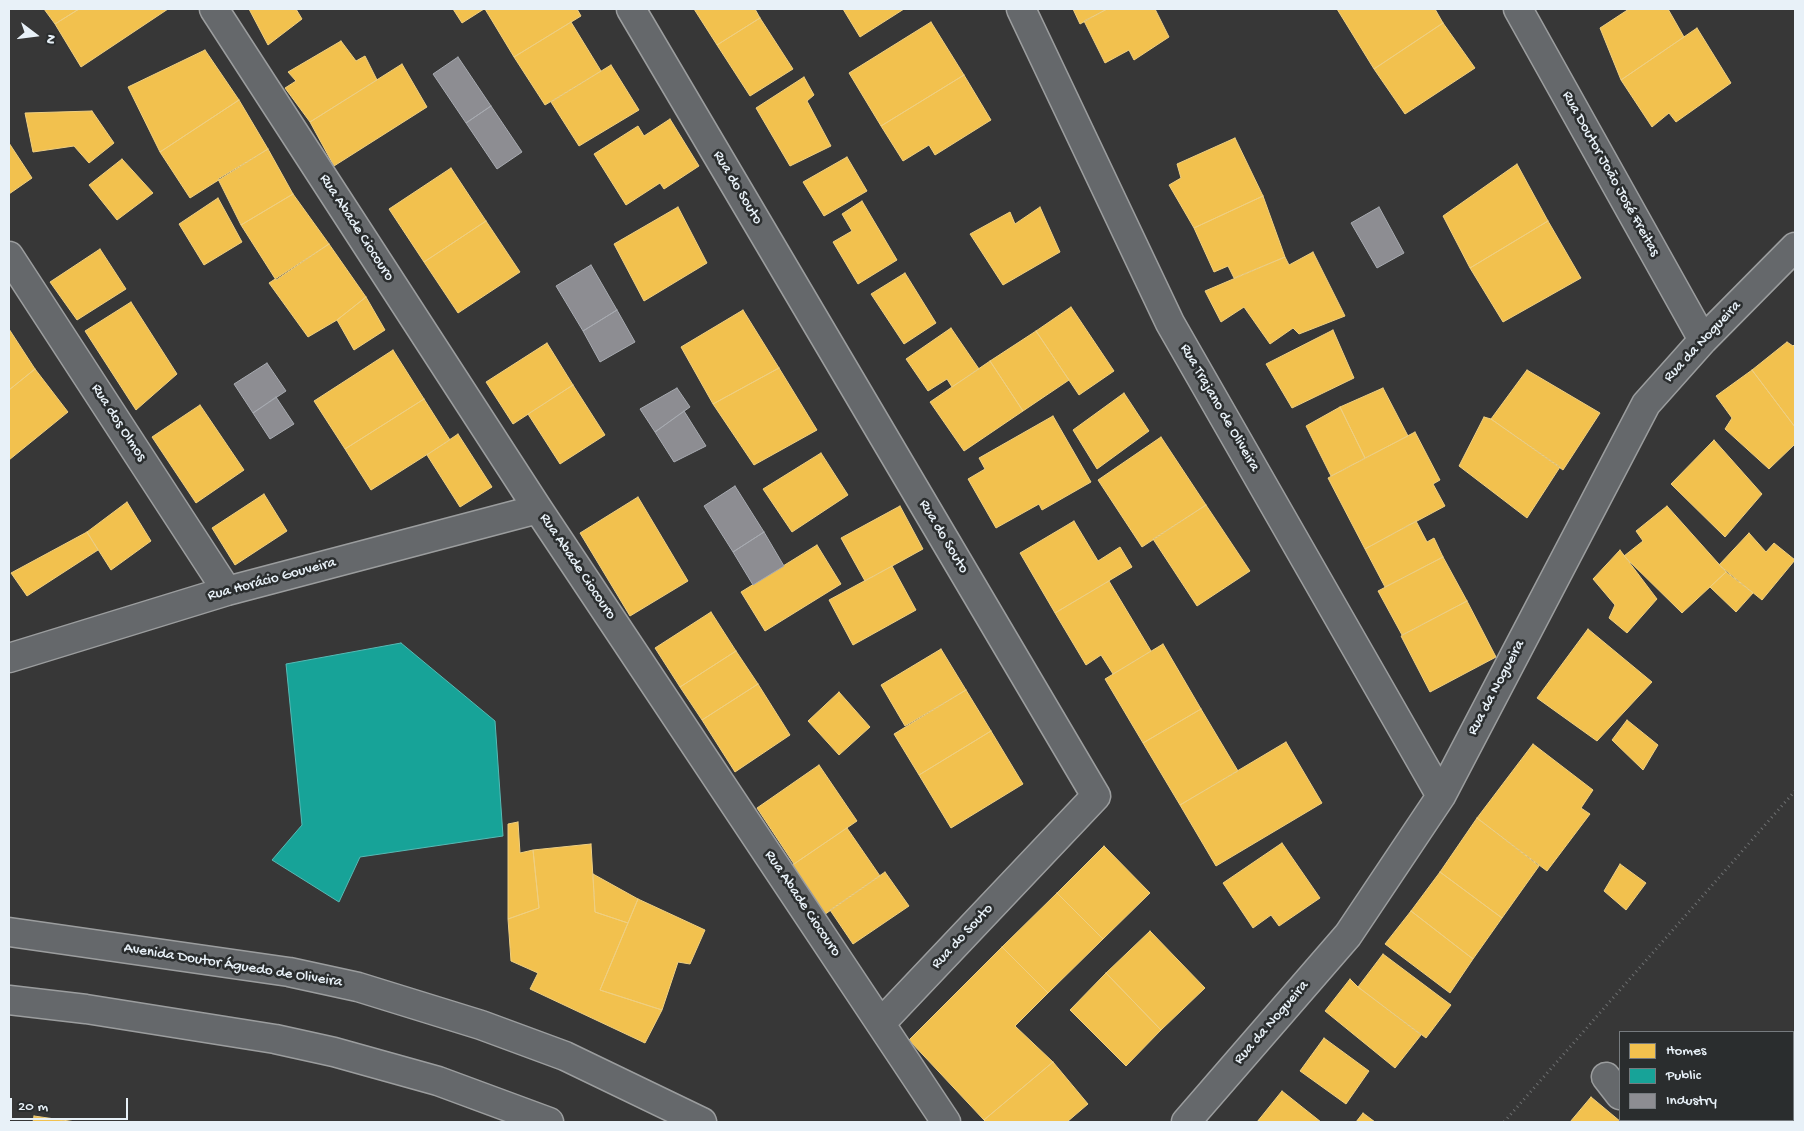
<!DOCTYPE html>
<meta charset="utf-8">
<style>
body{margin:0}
#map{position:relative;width:1804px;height:1131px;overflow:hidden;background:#373737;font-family:"Gochi Hand",sans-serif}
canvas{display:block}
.frame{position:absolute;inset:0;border:10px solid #e8f1f8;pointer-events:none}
.legend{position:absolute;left:1619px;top:1031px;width:175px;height:90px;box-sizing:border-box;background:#2a2d2e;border:1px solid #767b7f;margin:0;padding:6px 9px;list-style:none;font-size:15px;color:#e8f1f8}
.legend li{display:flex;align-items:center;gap:10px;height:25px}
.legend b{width:25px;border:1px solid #767b7f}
.north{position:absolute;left:10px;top:10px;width:50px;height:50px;-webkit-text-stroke:4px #2a2d2e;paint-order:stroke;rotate:105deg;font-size:14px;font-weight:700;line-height:20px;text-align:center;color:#e8f1f8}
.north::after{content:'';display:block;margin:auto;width:18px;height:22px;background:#e8f1f8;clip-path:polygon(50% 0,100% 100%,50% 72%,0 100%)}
.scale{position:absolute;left:10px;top:1098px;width:118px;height:22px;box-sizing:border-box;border:2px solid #e8f1f8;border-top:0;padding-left:6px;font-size:15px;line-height:18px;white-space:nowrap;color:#e8f1f8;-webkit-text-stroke:4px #2a2d2e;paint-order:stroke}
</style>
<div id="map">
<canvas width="1804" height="1131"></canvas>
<div class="frame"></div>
<ul class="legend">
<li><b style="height:14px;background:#f2c14e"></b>Homes</li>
<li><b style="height:14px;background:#17a398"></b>Public</li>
<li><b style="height:14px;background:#8d8d92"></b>Industry</li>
</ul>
<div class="north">N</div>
<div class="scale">20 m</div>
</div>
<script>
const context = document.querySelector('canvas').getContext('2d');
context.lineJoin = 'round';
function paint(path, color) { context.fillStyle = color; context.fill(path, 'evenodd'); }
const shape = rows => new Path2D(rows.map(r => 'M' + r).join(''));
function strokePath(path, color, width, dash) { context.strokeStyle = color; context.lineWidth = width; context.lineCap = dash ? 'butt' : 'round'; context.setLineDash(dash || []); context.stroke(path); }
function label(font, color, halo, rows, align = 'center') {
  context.font = font + ' "Gochi Hand",sans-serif'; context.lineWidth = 5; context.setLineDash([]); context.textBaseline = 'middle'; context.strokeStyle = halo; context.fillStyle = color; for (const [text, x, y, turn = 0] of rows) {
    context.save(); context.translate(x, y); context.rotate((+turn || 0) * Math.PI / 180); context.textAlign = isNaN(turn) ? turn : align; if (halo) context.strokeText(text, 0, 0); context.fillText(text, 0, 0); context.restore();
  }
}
const homes = shape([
 [44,9,79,9,55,24,44,9],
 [79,9,168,9,81,67,55,24,79,9],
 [249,9,296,9,302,19,268,45,249,9],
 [453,9,484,9,462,23,453,9],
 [485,9,577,9,581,16,514,57,485,9],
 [694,9,755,9,760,18,717,45,694,9],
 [843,9,904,9,860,37,843,9],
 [1073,9,1107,9,1080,24,1073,9],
 [1107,9,1155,9,1169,37,1134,60,1129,50,1105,63,1084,21,1107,9],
 [1337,9,1435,9,1443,23,1374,69,1337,9],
 [1629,9,1668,9,1684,37,1621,80,1600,28,1629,9],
 [760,18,793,69,750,96,717,45,760,18],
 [571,22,601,71,545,105,514,57,571,22],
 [931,22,964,75,881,126,849,73,931,22],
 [1443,23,1475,68,1405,114,1374,69,1443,23],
 [1697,28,1731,83,1676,122,1669,113,1652,127,1621,80,1697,28],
 [341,41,356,61,365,56,377,80,310,122,285,88,296,81,288,72,341,41],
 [205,50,239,100,160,152,128,87,205,50],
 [402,64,427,107,334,166,310,122,402,64],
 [611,65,639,110,579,146,551,102,611,65],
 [964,75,991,120,935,155,929,145,903,161,881,126,964,75],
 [804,77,814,95,807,101,831,146,790,166,756,108,804,77],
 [239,100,268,149,190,198,160,152,239,100],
 [92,111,114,143,89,163,74,146,33,152,25,113,92,111],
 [670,119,699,166,664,189,660,183,626,205,594,154,638,126,644,136,670,119],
 [1235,138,1263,196,1194,228,1169,185,1181,178,1177,164,1235,138],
 [9,143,32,178,9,194,9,143],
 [268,149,293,194,241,225,218,179,268,149],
 [847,157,867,191,824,216,803,182,847,157],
 [122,159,153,193,117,220,89,185,122,159],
 [1517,164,1548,221,1470,268,1443,216,1517,164],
 [451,168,486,221,424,262,389,209,451,168],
 [293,194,329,244,276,280,241,225,293,194],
 [1263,196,1285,257,1234,278,1228,266,1214,272,1194,228,1263,196],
 [218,198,242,242,204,265,179,224,218,198],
 [862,201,897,260,858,284,833,242,852,231,842,214,862,201],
 [678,207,707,263,644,301,614,244,678,207],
 [1040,207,1060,252,1003,285,970,234,1010,212,1015,224,1040,207],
 [486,221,520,272,458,313,424,262,486,221],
 [1548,221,1581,278,1503,322,1470,268,1548,221],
 [329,244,366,297,337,320,308,337,269,283,329,244],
 [100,249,126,289,77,320,50,282,100,249],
 [1313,252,1345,316,1299,334,1293,328,1270,344,1244,307,1221,322,1205,291,1285,257,1289,265,1313,252],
 [905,273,936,323,904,344,871,294,905,273],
 [366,297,385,330,354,350,337,320,366,297],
 [131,302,177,374,136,410,85,331,131,302],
 [1071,307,1114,371,1079,395,1036,331,1071,307],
 [743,310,779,368,713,404,681,347,743,310],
 [951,328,979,369,952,387,947,379,928,391,906,359,951,328],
 [9,329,35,369,9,390,9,329],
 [1333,330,1354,378,1292,408,1266,364,1333,330],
 [1036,331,1069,380,1023,411,990,361,1036,331],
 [1787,342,1793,346,1795,344,1795,427,1752,370,1787,342],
 [547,343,573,385,513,424,486,382,547,343],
 [393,350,424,399,345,449,314,401,393,350],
 [990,361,1023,411,964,451,930,402,990,361],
 [779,368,817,430,754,465,713,404,779,368],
 [35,369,68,412,9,460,9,390,35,369],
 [1527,370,1600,413,1563,470,1491,419,1527,370],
 [1752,370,1795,427,1795,444,1769,469,1725,429,1732,418,1716,396,1752,370],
 [573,385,605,435,560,464,528,414,573,385],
 [1383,388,1408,436,1365,458,1340,407,1383,388],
 [1124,393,1149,431,1097,469,1073,430,1124,393],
 [424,399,450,440,371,490,345,449,424,399],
 [200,405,244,470,196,503,152,437,200,405],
 [1340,407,1365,458,1331,476,1306,426,1340,407],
 [1053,416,1091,482,1042,510,1039,504,996,528,968,479,985,469,979,458,1053,416],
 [1484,417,1491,419,1560,467,1527,518,1459,466,1484,417],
 [1415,432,1440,480,1433,484,1445,506,1365,549,1328,478,1415,432],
 [458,434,492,487,460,507,427,455,458,434],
 [1161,437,1206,505,1142,547,1098,480,1161,437],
 [1714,440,1762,494,1725,537,1671,484,1714,440],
 [821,453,848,495,792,532,763,489,821,453],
 [264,494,287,531,235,565,212,528,264,494],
 [638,497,688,581,630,616,580,533,638,497],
 [127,502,151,541,111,570,87,532,127,502],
 [1206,505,1250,571,1197,606,1153,539,1206,505],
 [900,506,923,549,865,581,841,538,900,506],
 [1667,506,1726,572,1682,613,1624,556,1643,541,1636,531,1667,506],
 [1074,521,1098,561,1120,547,1132,567,1055,613,1020,553,1074,521],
 [1416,521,1427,542,1434,538,1443,557,1385,587,1365,549,1416,521],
 [87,532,98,550,27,596,11,573,87,532],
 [1749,533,1766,552,1774,543,1795,560,1762,600,1719,565,1749,533],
 [817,545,841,584,765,631,741,592,817,545],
 [1620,550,1657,599,1627,633,1609,618,1615,605,1593,579,1620,550],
 [1443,557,1467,601,1402,635,1378,591,1443,557],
 [892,566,916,610,853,645,829,600,892,566],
 [1726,572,1753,593,1736,612,1710,587,1726,572],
 [1109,581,1151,651,1113,674,1101,655,1086,665,1055,613,1109,581],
 [1467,601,1496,657,1430,692,1401,636,1467,601],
 [711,612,736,651,680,687,655,648,711,612],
 [1588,629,1652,682,1597,741,1537,698,1588,629],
 [1163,644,1201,709,1143,743,1105,679,1163,644],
 [941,649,966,690,905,726,881,685,941,649],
 [736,651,758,684,702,720,680,687,736,651],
 [758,684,790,735,735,772,702,720,758,684],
 [966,690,991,731,919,775,894,734,966,690],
 [839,692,870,727,839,755,808,721,839,692],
 [1201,709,1238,771,1180,805,1143,743,1201,709],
 [1627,720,1658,745,1643,770,1612,740,1627,720],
 [991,731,1023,784,951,828,919,775,991,731],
 [1286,742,1322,803,1216,866,1180,805,1286,742],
 [1533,744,1593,790,1581,808,1590,814,1547,871,1477,818,1533,744],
 [819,765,857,821,794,864,757,808,819,765],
 [1477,818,1539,866,1502,918,1440,872,1477,818],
 [518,822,520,853,533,850,539,908,508,919,508,824,518,822],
 [847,828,880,876,821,917,788,868,847,828],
 [1282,843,1320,898,1279,926,1271,915,1253,928,1223,883,1282,843],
 [591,844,595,912,628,923,600,990,662,1010,645,1043,530,989,538,973,511,961,508,919,539,908,533,850,591,844],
 [1104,846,1150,893,1103,939,1057,893,1104,846],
 [1620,864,1646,883,1626,910,1604,891,1620,864],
 [885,872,909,906,853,944,830,910,885,872],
 [1440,872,1502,918,1473,959,1411,911,1440,872],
 [593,874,638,899,628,923,595,912,593,874],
 [1057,893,1103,939,1048,993,1002,947,1057,893],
 [638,899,705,930,690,964,678,962,662,1010,600,990,638,899],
 [1411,911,1473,959,1450,993,1385,944,1411,911],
 [1150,931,1205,988,1161,1030,1106,973,1150,931],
 [1002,947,1048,993,1015,1026,1053,1062,984,1120,909,1040,1002,947],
 [1383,954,1451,1005,1426,1038,1358,987,1383,954],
 [1106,973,1161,1030,1126,1066,1070,1010,1106,973],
 [1350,979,1358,987,1421,1035,1395,1068,1325,1011,1350,979],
 [1324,1038,1369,1071,1346,1104,1300,1071,1324,1038],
 [1053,1062,1088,1104,1067,1122,986,1122,984,1120,1053,1062],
 [1282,1091,1321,1122,1257,1122,1282,1091],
 [1591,1097,1621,1122,1570,1122,1591,1097],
 [1363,1113,1375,1122,1356,1122,1363,1113],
 [34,1116,76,1122,33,1122,34,1116],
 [1725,1120,1749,1120,1751,1122,1722,1122,1725,1120]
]);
paint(homes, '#f2c14e');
strokePath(homes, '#efcf81', 1);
const public = shape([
 [401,643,495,721,503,836,360,857,339,902,272,860,302,825,286,664,401,643]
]);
paint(public, '#17a398');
strokePath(public, '#56bab5', 1);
const industry = shape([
 [458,57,491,106,466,123,433,74,458,57],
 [491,106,522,152,497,169,466,123,491,106],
 [1379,207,1404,253,1377,268,1351,223,1379,207],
 [591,265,617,310,583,331,556,286,591,265],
 [617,310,635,342,600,362,583,331,617,310],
 [267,363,286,391,253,413,234,384,267,363],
 [677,388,690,407,655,432,640,409,677,388],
 [276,397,294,424,270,439,253,413,276,397],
 [684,411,706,446,674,462,655,432,684,411],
 [735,486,764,532,733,552,704,506,735,486],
 [764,532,784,566,753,585,733,552,764,532]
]);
paint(industry, '#8d8d92');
strokePath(industry, '#a8abb1', 1);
const minor = shape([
 [214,9,538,509,946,1122],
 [631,9,1096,796,881,1023],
 [1021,9,1170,323,1441,796],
 [1518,9,1703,340],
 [9,256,227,591],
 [9,658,227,591,538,509],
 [1606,1077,1620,1095],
 [1641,1120,1643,1122],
 [1186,1122,1348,935,1441,796,1646,404,1703,340,1795,247]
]);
const tertiary = shape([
 [9,932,289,972,358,987,481,1025,565,1056,702,1122],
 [9,1000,86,1009,275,1039,334,1052,438,1081,549,1122]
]);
strokePath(minor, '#9b9d9e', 31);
strokePath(tertiary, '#9b9d9e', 31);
strokePath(shape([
 [1504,1122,1795,791]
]), '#6f7172', 3, [1, 4]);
strokePath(minor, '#65686b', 28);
strokePath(tertiary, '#65686b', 28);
label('15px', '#e8f1f8', '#2a2d2e', [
 ["Rua Doutor João José Freitas",1610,174,61],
 ["Rua do Souto",737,188,59],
 ["Rua Abade Ciocouro",356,228,57],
 ["Rua da Nogueira",1703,342,-47],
 ["Rua Trajano de Oliveira",1219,408,60],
 ["Rua dos Olmos",118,423,57],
 ["Rua do Souto",943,537,59],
 ["Rua Abade Ciocouro",577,567,56],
 ["Rua Horácio Gouveira",272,580,-15],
 ["Rua da Nogueira",1497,688,-62],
 ["Rua Abade Ciocouro",802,904,56],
 ["Rua do Souto",963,937,-47],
 ["Avenida Doutor Águedo de Oliveira",233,966,9],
 ["Rua da Nogueira",1272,1023,-49]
]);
</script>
